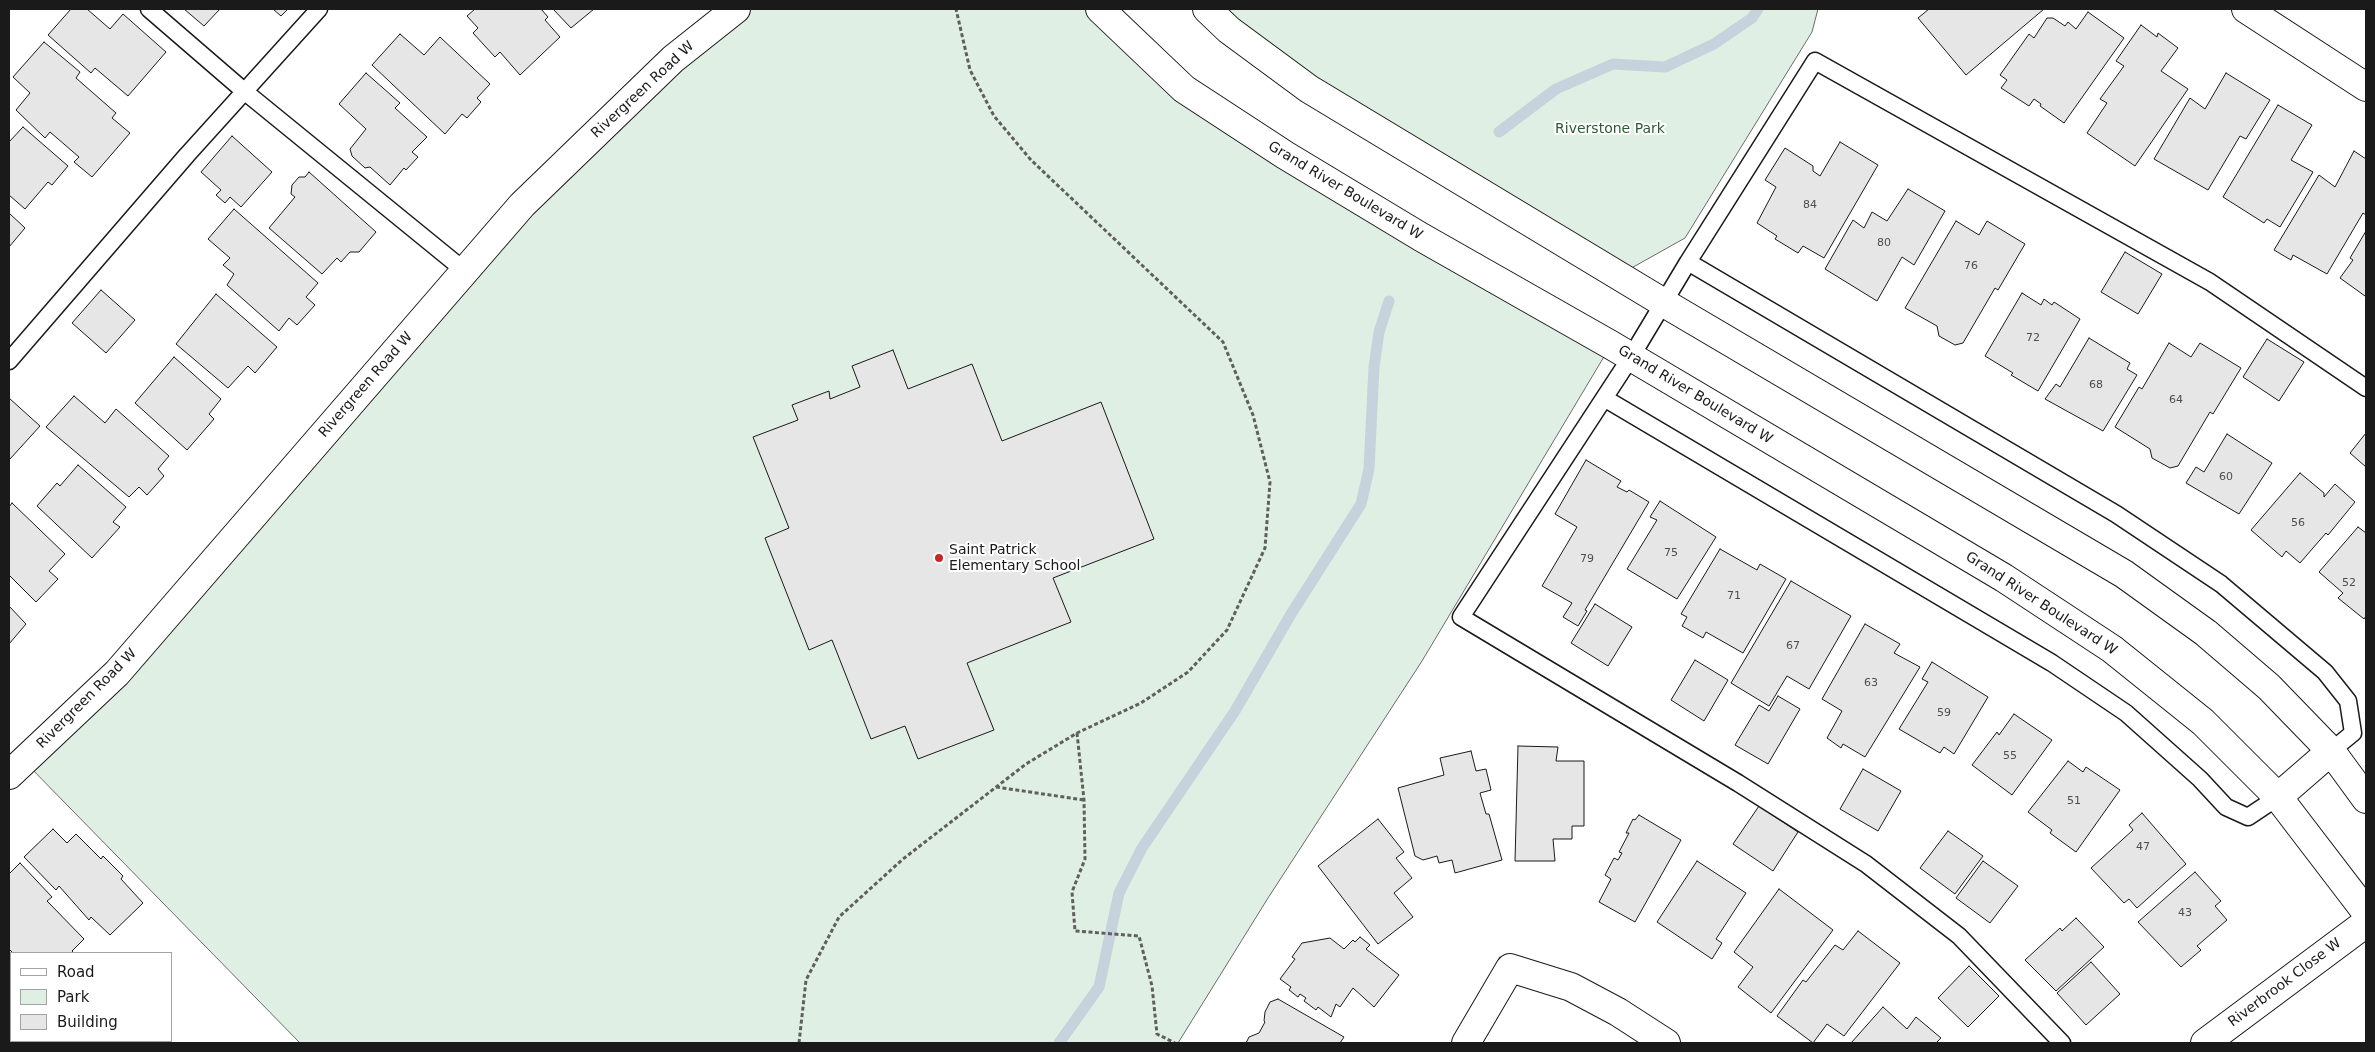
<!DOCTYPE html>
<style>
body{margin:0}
#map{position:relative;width:2375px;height:1052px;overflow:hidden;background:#fff;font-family:"DejaVu Sans",sans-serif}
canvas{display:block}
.frame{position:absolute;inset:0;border:10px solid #1a1a1a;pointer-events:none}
.legend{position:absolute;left:10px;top:952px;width:162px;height:90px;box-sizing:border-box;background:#fff;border:1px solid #a3a3a3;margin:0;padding:6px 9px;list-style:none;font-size:15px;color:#1a1a1a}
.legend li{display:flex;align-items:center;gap:10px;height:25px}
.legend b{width:25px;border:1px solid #a3a3a3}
</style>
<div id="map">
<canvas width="2375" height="1052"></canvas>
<div class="frame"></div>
<ul class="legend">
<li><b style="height:6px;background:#fff"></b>Road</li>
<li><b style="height:14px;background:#e0efe3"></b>Park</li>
<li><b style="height:14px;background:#e6e6e6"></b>Building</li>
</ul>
</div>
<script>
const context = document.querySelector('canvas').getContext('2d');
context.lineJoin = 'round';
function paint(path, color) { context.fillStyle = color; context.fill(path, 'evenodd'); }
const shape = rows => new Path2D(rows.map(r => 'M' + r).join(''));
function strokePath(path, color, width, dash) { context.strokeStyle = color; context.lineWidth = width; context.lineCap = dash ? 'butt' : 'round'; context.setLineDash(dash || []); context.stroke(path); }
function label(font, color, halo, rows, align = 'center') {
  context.font = font + ' "DejaVu Sans",sans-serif'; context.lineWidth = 4; context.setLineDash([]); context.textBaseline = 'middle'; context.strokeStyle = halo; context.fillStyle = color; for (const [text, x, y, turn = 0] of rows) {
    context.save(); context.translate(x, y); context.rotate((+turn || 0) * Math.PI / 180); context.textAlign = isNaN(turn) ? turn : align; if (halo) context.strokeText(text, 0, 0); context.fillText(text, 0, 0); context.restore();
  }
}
const green = shape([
 [736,9,1100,9,1184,89,1611,345,1422,661,1268,898,1178,1043,300,1043,24,761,522,205,736,9],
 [1207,9,1818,9,1812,32,1685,238,1619,275,1207,9]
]);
paint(green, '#e0efe3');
strokePath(green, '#6a6a6a', 1);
strokePath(shape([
 [1499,132,1556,89,1613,64,1665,67,1714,44,1752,18,1758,9],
 [1059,1043,1099,987,1119,893,1142,848,1235,711,1291,614,1361,504,1369,469,1374,367,1379,332,1389,301]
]), '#c6d2dc', 11);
const building = shape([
 [71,9,87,9,110,29,123,14,166,52,128,96,95,68,91,73,48,35,71,9],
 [184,9,220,9,204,26,184,9],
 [273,9,288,9,281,16,273,9],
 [475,9,541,9,548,17,545,20,560,37,520,75,500,52,495,57,473,33,478,28,467,16,475,9],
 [553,9,594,9,571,28,553,9],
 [1929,9,2044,9,1966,75,1918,18,1929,9],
 [2088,12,2124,38,2064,123,2040,106,2041,104,2034,99,2029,106,2001,88,2007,80,2000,75,2029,34,2034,38,2047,18,2053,18,2065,26,2068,22,2076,29,2088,12],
 [2141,25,2157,37,2158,33,2178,48,2161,71,2188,89,2135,166,2087,133,2107,103,2100,99,2124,66,2116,61,2141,25],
 [400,34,424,55,440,37,490,84,477,98,481,102,467,118,462,114,445,134,372,65,400,34],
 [44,42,80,72,76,78,116,113,112,118,130,133,92,177,74,162,79,157,50,132,45,138,16,110,30,93,13,77,44,42],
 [366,73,400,103,395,108,427,137,412,152,418,157,406,170,404,168,390,185,370,167,365,168,352,156,350,149,366,129,339,104,366,73],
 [2226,73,2270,100,2246,139,2240,136,2208,190,2154,159,2190,98,2205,109,2226,73],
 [2278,105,2312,125,2291,160,2313,172,2280,227,2267,219,2264,223,2223,197,2278,105],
 [23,127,68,166,52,185,48,182,25,209,9,195,9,142,23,127],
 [232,136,272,172,241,207,230,197,225,203,216,195,221,190,201,172,232,136],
 [1840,142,1878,165,1824,258,1803,246,1798,253,1775,239,1777,236,1757,223,1776,187,1765,180,1785,148,1813,166,1813,171,1820,176,1840,142],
 [2354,151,2366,159,2366,215,2363,213,2327,274,2293,255,2291,260,2274,250,2319,175,2335,187,2354,151],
 [309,172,376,232,359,252,350,252,341,262,337,258,322,274,269,228,295,197,291,194,292,185,299,177,305,177,309,172],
 [1908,189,1945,211,1914,265,1902,257,1877,301,1825,269,1853,220,1864,228,1872,212,1887,221,1908,189],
 [234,209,318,283,306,297,315,305,297,325,289,318,279,331,227,285,234,274,223,265,230,258,208,239,234,209],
 [9,213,25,228,9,247,9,213],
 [1956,221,1979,235,1987,221,2025,244,1998,290,1995,288,1963,343,1955,345,1939,336,1937,326,1905,308,1956,221],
 [2366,231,2366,294,2365,296,2340,278,2353,260,2350,258,2366,231],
 [2125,252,2162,274,2138,314,2101,292,2125,252],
 [101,290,135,320,106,353,72,323,101,290],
 [2022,293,2041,305,2044,299,2052,305,2054,302,2080,319,2038,391,2011,375,2013,373,1985,356,2022,293],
 [216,294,277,347,255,373,248,366,228,388,176,344,216,294],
 [2089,338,2130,363,2127,369,2137,375,2103,431,2045,399,2056,384,2060,387,2089,338],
 [2267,339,2304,362,2279,401,2243,377,2267,339],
 [2169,343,2191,357,2200,343,2241,368,2213,414,2210,412,2178,466,2170,468,2152,458,2150,449,2115,427,2139,387,2142,389,2169,343],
 [893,350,908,389,972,364,1002,441,1101,402,1154,539,1053,578,1071,622,967,663,994,730,918,759,905,726,871,739,832,640,809,650,765,538,789,528,753,437,798,420,792,405,829,391,830,399,860,387,852,366,893,350],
 [174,357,221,399,209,414,214,419,187,450,135,403,174,357],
 [74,396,105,423,116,409,169,456,158,469,164,476,147,495,139,487,129,497,46,427,74,396],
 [9,398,40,426,10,459,9,458,9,398],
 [2366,433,2366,467,2350,453,2366,433],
 [2227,434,2272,463,2239,514,2186,483,2196,467,2204,472,2227,434],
 [1586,460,1621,481,1617,487,1627,492,1629,490,1649,502,1585,610,1587,611,1578,626,1563,617,1572,603,1542,586,1577,527,1555,514,1586,460],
 [78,465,126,507,113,522,120,527,92,558,37,506,57,483,60,486,78,465],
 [2300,473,2324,493,2324,497,2335,484,2355,502,2328,535,2326,533,2300,563,2286,551,2282,557,2251,530,2300,473],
 [1660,501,1716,537,1677,599,1627,569,1657,520,1650,517,1660,501],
 [12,503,65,554,49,571,58,579,36,602,9,575,9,507,12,503],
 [2358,527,2366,533,2366,616,2364,619,2338,598,2343,593,2319,572,2358,527],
 [1720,549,1757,570,1760,564,1786,579,1743,653,1706,632,1703,638,1682,626,1687,617,1681,614,1720,549],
 [1791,581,1851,616,1809,689,1787,676,1769,706,1731,683,1791,581],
 [1595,604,1632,627,1608,666,1571,643,1595,604],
 [9,606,26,624,9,644,9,606],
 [1865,624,1900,644,1894,653,1920,667,1865,757,1843,744,1841,748,1827,738,1842,711,1822,699,1865,624],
 [1695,660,1728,680,1704,721,1671,700,1695,660],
 [1932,662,1988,697,1954,754,1944,747,1940,753,1899,729,1928,682,1922,679,1932,662],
 [1778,696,1800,709,1768,764,1735,745,1759,705,1769,711,1778,696],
 [2014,714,2052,740,2012,795,1972,765,1997,732,1999,735,2014,714],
 [1518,746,1558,747,1556,761,1584,761,1584,826,1572,826,1572,839,1553,839,1555,861,1515,861,1518,746],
 [1471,751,1476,771,1486,769,1491,790,1480,793,1486,814,1489,814,1502,860,1455,873,1452,860,1439,863,1437,856,1423,860,1415,856,1398,788,1444,775,1440,758,1471,751],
 [2068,761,2083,772,2086,767,2120,790,2076,852,2050,833,2052,830,2028,812,2068,761],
 [1863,769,1901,791,1878,831,1840,809,1863,769],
 [1759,806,1798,832,1773,871,1733,844,1759,806],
 [2142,813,2186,864,2137,908,2129,899,2124,903,2091,868,2133,830,2129,825,2142,813],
 [1639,815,1681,840,1635,922,1599,902,1611,879,1605,875,1614,858,1618,860,1622,853,1619,852,1629,833,1626,833,1633,819,1635,820,1639,815],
 [1378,819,1404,852,1396,858,1412,878,1394,893,1413,917,1378,944,1318,866,1378,819],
 [53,829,67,843,76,834,101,859,103,856,123,876,121,879,143,903,110,935,91,917,89,920,59,886,56,890,24,857,53,829],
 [1948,831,1983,856,1955,894,1920,868,1948,831],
 [1697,861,1746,893,1716,939,1722,943,1712,959,1657,922,1697,861],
 [1983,861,2018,886,1990,923,1956,898,1983,861],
 [20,863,52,897,47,901,84,939,72,951,74,953,13,953,9,949,9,874,20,863],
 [2195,872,2221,901,2215,906,2227,920,2197,946,2201,950,2181,967,2138,922,2195,872],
 [1779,889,1833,930,1771,1013,1738,987,1753,967,1734,952,1779,889],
 [2076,918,2104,947,2056,991,2025,960,2060,928,2062,931,2076,918],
 [1858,931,1900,963,1844,1036,1827,1024,1813,1043,1777,1016,1803,980,1806,982,1835,945,1843,950,1858,931],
 [1360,937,1370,945,1366,949,1399,975,1374,1007,1353,988,1340,1007,1336,1004,1331,1017,1318,1007,1316,1010,1304,1001,1306,998,1300,994,1298,997,1289,990,1291,987,1280,979,1295,959,1292,957,1302,943,1330,938,1344,949,1353,940,1355,942,1360,937],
 [2091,962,2120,994,2086,1025,2057,993,2091,962],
 [1969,966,1999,996,1968,1027,1938,998,1969,966],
 [9,969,11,971,11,1024,9,1027,9,969],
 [1278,999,1344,1037,1340,1043,1246,1043,1249,1037,1259,1033,1265,1022,1264,1021,1265,1012,1270,1002,1278,999],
 [1883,1007,1907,1029,1916,1017,1941,1038,1936,1043,1851,1043,1883,1007]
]);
paint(building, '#e6e6e6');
strokePath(building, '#1a1a1a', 1);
const service = shape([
 [149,9,244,91,465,271],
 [1688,262,2116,514,2221,584,2325,672,2348,701,2353,733,2331,751],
 [9,361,187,155,319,9],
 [1604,398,2052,663,2126,713,2200,779,2226,807,2248,817,2278,797],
 [2062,1043,1959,936,1866,864,1738,783,1461,617,1631,357,1688,262,1815,61,2210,282,2366,388]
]);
const minor = shape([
 [2246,9,2366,87],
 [9,775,117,673,522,205,673,59,736,9],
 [1466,1043,1510,968,1571,987,1618,1012,1666,1043],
 [2205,1043,2366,923]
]);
const tertiary = shape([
 [1100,9,1184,89,1285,155,1421,237,1611,345,2004,578,2112,649,2203,722,2278,797,2366,912],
 [1207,9,1229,30,1309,89,1664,303,2124,574,2206,633,2269,687,2331,751,2366,799],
 [2278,797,2331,751]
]);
strokePath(service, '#1a1a1a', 19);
strokePath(minor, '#1a1a1a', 30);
strokePath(tertiary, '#1a1a1a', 30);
strokePath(shape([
 [1077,733,1084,800,1085,859,1072,892,1075,931,1139,936,1152,986,1157,1034,1175,1043],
 [996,787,1084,800],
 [799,1043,806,980,839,917,903,859,1026,764,1077,733,1141,703,1188,672,1227,630,1265,548,1270,482,1253,415,1223,342,1031,160,994,116,970,70,956,9]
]), '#5f5f5f', 3, [4, 2.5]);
strokePath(service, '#fff', 16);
strokePath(minor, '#fff', 28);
strokePath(tertiary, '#fff', 28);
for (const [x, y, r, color] of [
 [939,558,5,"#c62828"]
]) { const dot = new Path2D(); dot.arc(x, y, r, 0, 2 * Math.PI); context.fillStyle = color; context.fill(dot); strokePath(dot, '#fff', 2); }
label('11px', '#4d4d4d', null, [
 ["84",1810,205],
 ["80",1884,243],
 ["76",1971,266],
 ["72",2033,338],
 ["68",2096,385],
 ["64",2176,400],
 ["60",2226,477],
 ["56",2298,523],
 ["75",1671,553],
 ["79",1587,559],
 ["52",2349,583],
 ["71",1734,596],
 ["67",1793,646],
 ["63",1871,683],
 ["59",1944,713],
 ["55",2010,756],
 ["51",2074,801],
 ["47",2143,847],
 ["43",2185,913]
]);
label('14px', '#1a1a1a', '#fff', [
 ["Rivergreen Road W",643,90,-43],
 ["Grand River Boulevard W",1345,191,31],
 ["Rivergreen Road W",366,385,-49],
 ["Grand River Boulevard W",1695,395,31],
 ["Grand River Boulevard W",2041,604,33],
 ["Rivergreen Road W",87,699,-45],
 ["Riverbrook Close W",2285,983,-37]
]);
label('14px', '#2b5a34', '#fff', [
 ["Riverstone Park",1610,129]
]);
label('14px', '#1a1a1a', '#fff', [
 ["Saint Patrick",949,550],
 ["Elementary School",949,566]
], 'left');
</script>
